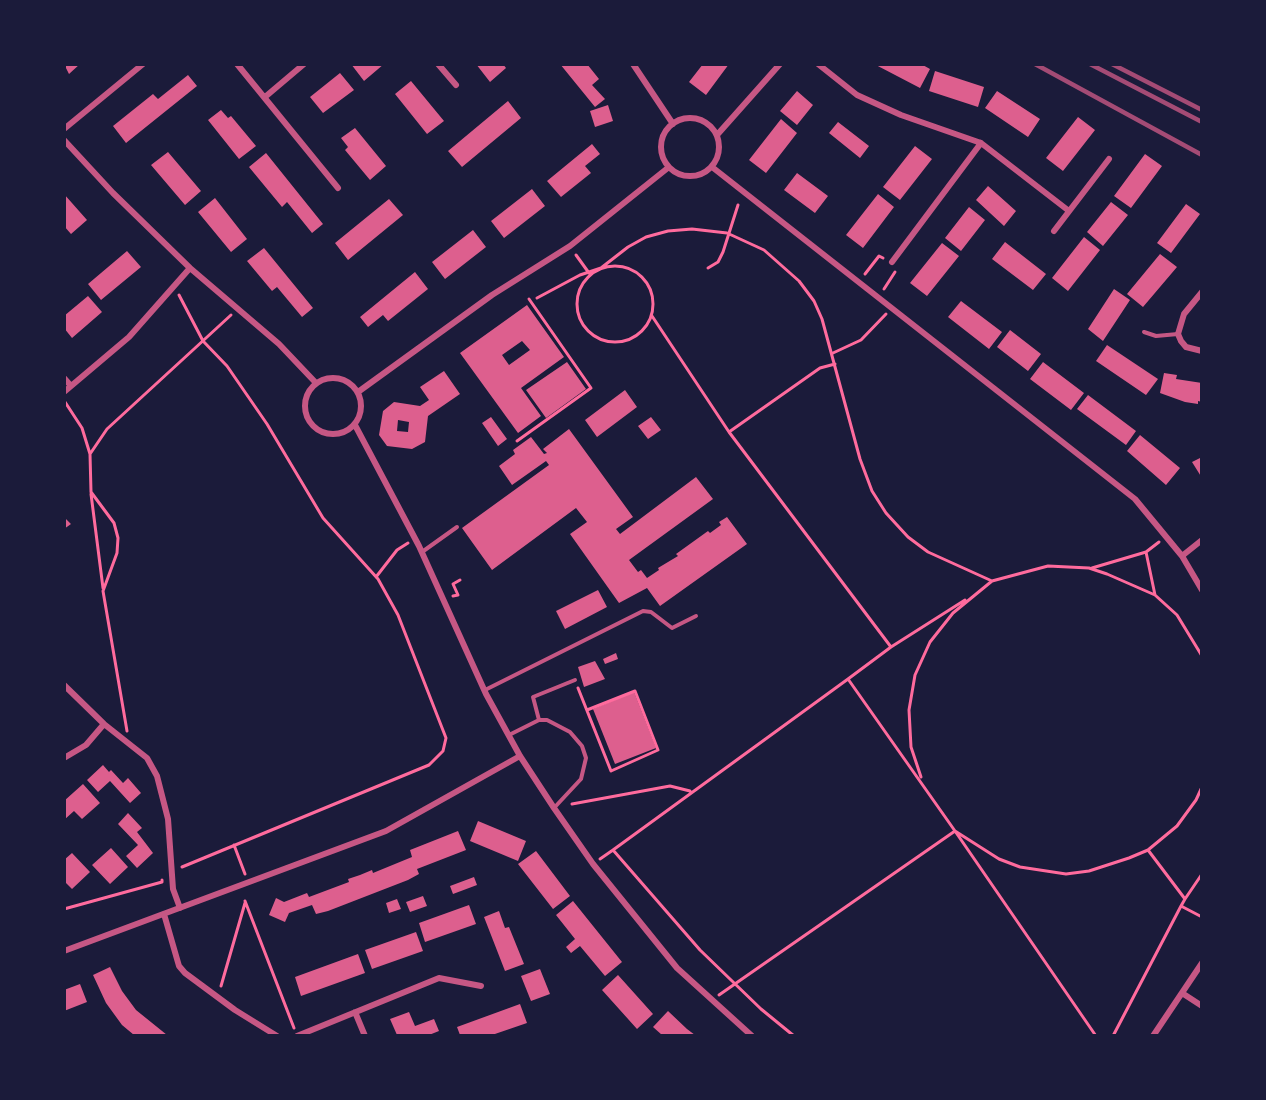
<!DOCTYPE html>
<style>
body{margin:0}
#map{position:relative;width:1266px;height:1100px;overflow:hidden;background:#1b1b3a;font-family:"IBM Plex Sans",sans-serif}
canvas{display:block}
.frame{position:absolute;inset:0;border:66px solid #1b1b3a;pointer-events:none}
</style>
<div id="map">
<canvas width="1266" height="1100"></canvas>
<div class="frame"></div>
</div>
<script>
const context = document.querySelector('canvas').getContext('2d');
context.lineJoin = 'round';
function paint(path, color) { context.fillStyle = color; context.fill(path, 'evenodd'); }
const shape = rows => new Path2D(rows.map(r => 'M' + r).join(''));
function strokePath(path, color, width, dash) { context.strokeStyle = color; context.lineWidth = width; context.lineCap = dash ? 'butt' : 'round'; context.setLineDash(dash || []); context.stroke(path); }
paint(shape([
 [64,64,80,64,69,74],
 [351,64,384,64,364,81],
 [476,64,503,64,506,68,490,82],
 [560,64,587,64,599,79,592,85,605,99,595,107],
 [703,64,729,64,706,95,689,82],
 [874,64,921,64,930,69,920,88],
 [935,71,984,87,978,107,929,91],
 [340,73,354,90,323,113,310,97],
 [188,75,197,86,126,143,113,126,153,94,158,99],
 [411,81,444,121,427,134,395,94],
 [797,91,813,105,797,125,780,111],
 [997,91,1040,119,1028,137,985,108],
 [508,101,521,118,462,167,448,151],
 [608,105,613,121,595,127,590,111],
 [221,110,228,118,231,116,256,146,239,159,208,120],
 [1078,117,1095,130,1063,171,1046,158],
 [781,119,797,133,766,173,749,160],
 [838,122,869,146,860,158,829,133],
 [355,128,386,166,370,180,345,150,348,147,341,138],
 [592,144,600,154,585,166,591,173,561,197,547,181],
 [915,146,932,159,900,200,883,187],
 [168,152,201,191,185,205,151,165],
 [266,153,323,224,312,233,287,202,282,207,249,167],
 [1145,154,1162,166,1131,208,1114,196],
 [797,173,828,196,815,213,784,190],
 [988,186,1016,211,1004,226,976,200],
 [532,189,545,206,504,238,491,221],
 [64,194,87,220,71,234,64,226],
 [878,194,894,207,863,248,846,235],
 [215,198,247,239,231,252,198,212],
 [389,199,403,215,348,260,335,243],
 [1111,202,1128,215,1103,246,1087,232],
 [1186,204,1200,214,1171,253,1157,243],
 [969,207,985,220,961,251,945,238],
 [473,230,486,247,445,279,432,262],
 [1084,237,1100,250,1068,291,1052,278],
 [1005,242,1046,274,1033,290,992,259],
 [942,243,959,256,927,296,910,283],
 [264,248,313,308,302,317,277,287,272,291,247,261],
 [127,251,141,267,101,300,88,284],
 [1160,254,1177,267,1143,307,1127,294],
 [415,272,428,289,388,321,383,315,368,327,360,317],
 [1114,289,1130,300,1103,341,1088,329],
 [88,296,102,312,72,338,64,328,64,316],
 [961,301,1002,332,989,349,948,317],
 [527,305,564,357,521,388,541,416,518,433,460,353],
 [522,341,530,350,509,365,502,355],
 [1010,330,1041,354,1028,371,997,347],
 [1107,345,1158,379,1146,395,1096,361],
 [567,362,586,389,546,418,526,390],
 [1043,362,1084,393,1071,410,1030,379],
 [444,371,460,394,428,416,425,442,412,449,387,446,379,435,383,411,394,402,420,406,429,400,420,387],
 [398,420,409,422,408,432,397,431],
 [1164,373,1177,375,1176,379,1202,383,1202,402,1198,401,1198,404,1185,402,1160,393],
 [625,390,637,407,597,437,585,420],
 [1088,395,1136,431,1126,445,1077,409],
 [491,417,507,439,498,446,482,423],
 [651,417,661,430,648,439,638,426],
 [569,429,633,517,616,529,620,534,696,477,713,499,629,560,638,572,641,570,647,578,659,570,658,568,678,556,676,554,708,531,710,533,721,525,719,522,727,517,747,544,660,606,647,588,619,603,570,534,587,522,576,508,492,570,462,528,549,465,546,461,512,485,499,466,515,454,513,450,531,437,544,454,547,453,543,449],
 [1140,435,1180,468,1166,485,1127,451],
 [1202,457,1202,478,1192,462],
 [64,517,71,524,64,529],
 [598,590,607,607,565,629,556,611],
 [616,653,618,659,605,664,603,659],
 [595,661,605,679,584,687,578,667],
 [634,692,656,748,615,764,593,709],
 [103,765,109,772,111,770,123,783,128,778,141,793,130,803,110,781,98,792,87,780],
 [83,784,100,803,82,819,74,811,64,820,64,801],
 [128,813,142,828,137,832,153,853,137,868,126,856,138,845,118,824],
 [478,821,526,841,518,861,470,841],
 [458,831,466,850,417,869,419,874,408,880,328,911,316,914,312,905,289,913,285,922,269,915,276,898,284,902,307,893,309,897,349,882,348,879,360,875,372,870,373,873,412,857,410,850],
 [111,848,128,867,110,884,92,865],
 [536,851,570,896,553,909,518,864],
 [72,853,90,872,72,889,64,881,64,860],
 [474,877,477,885,453,894,450,886],
 [423,896,427,906,410,912,406,902],
 [397,899,401,909,389,913,386,903],
 [573,901,622,962,605,976,580,946,571,953,566,947,575,939,556,915],
 [469,905,476,924,425,942,419,923],
 [499,911,505,928,509,927,524,964,505,971,484,917],
 [416,932,423,951,372,969,365,950],
 [358,954,365,973,301,996,295,977],
 [110,967,122,991,136,1010,167,1035,134,1035,122,1025,106,1003,93,975],
 [540,969,550,994,531,1001,521,976],
 [618,975,653,1014,637,1029,602,990],
 [80,984,87,1002,64,1011,64,990],
 [520,1004,527,1023,492,1035,460,1035,457,1027],
 [668,1011,687,1029,695,1035,662,1035,653,1027],
 [409,1012,415,1026,434,1019,439,1031,429,1035,397,1035,390,1019]
]), '#dd5f8e');
strokePath(shape([
 [576,255,589,273],
 '577 304a38 38 0 1 1 76 0a38 38 0 1 1-76 0Z',
 [708,268,718,262,723,252,738,205],
 [865,274,879,256,883,258],
 [884,289,895,272],
 [179,295,203,341,227,366,267,424,323,518,378,579,398,615,446,738,443,751,429,765,182,867],
 [537,298,580,275,601,268,628,247,646,237,668,231,692,229,727,233,764,250,799,281,814,301,822,319,860,459,872,491,886,513,908,537,928,552,992,581],
 [652,316,729,432,891,647,848,679],
 [833,353,861,340,886,314],
 [65,402,82,428,90,454],
 [729,432,820,368,835,364],
 [517,441,591,388,529,299],
 [91,494,103,588],
 [1146,552,1159,542],
 [1092,568,1146,552,1155,595],
 [376,577,397,550,408,543],
 [453,596,458,595,453,584,460,580],
 [891,647,965,600],
 [578,688,611,771,658,750,635,691,587,710],
 [127,731,103,591,117,553,118,538,114,523,91,492,90,454,107,429,231,315],
 [921,777,911,747,909,710,915,675,930,642,953,613,992,581,1048,566,1089,568,1107,574,1155,595,1177,615,1202,656],
 [572,804,670,786,690,791],
 [234,845,245,874],
 [1148,850,1185,899,1202,874],
 [600,859,613,850],
 [1185,899,1181,906,1202,917],
 [245,901,294,1028],
 [64,909,162,882,162,880],
 [221,986,245,903],
 [719,995,955,831,1096,1036],
 [794,1036,761,1009,700,950,613,850,848,679,955,831,999,859,1020,867,1066,874,1089,871,1129,858,1148,850,1177,826,1196,800,1202,787],
 [1113,1036,1181,906]
]), '#ff6b9d', 3);
strokePath(shape([
 [1144,332,1156,336,1178,334],
 [422,552,457,527],
 [485,690,643,611,651,612,672,628,696,616],
 [539,720,533,697,575,680],
 [509,735,539,720,547,720,570,732,582,746,586,758,581,779,554,808]
]), '#c65784', 4);
strokePath(shape([
 [237,64,338,188],
 [438,64,456,85],
 [633,64,673,124],
 [818,64,857,95,901,115,981,143,1069,211],
 [265,97,304,64],
 '661 147a29 29 0 1 1 58 0a29 29 0 1 1-58 0Z',
 [64,129,143,64],
 [717,135,780,64],
 [64,140,113,193,190,268,279,344,316,383],
 [712,167,1135,499,1182,556,1202,590],
 [1054,231,1109,159],
 [892,262,981,143],
 [1202,292,1184,314,1178,334,1181,341,1186,347,1202,351],
 '305 406a28 28 0 1 1 56 0a28 28 0 1 1-56 0Z',
 [64,378,71,386],
 [64,392,129,337,190,268],
 [358,392,492,295,570,246,669,167],
 [355,425,419,546,486,694,520,756,554,808,593,864,677,968,752,1036],
 [1182,556,1202,540],
 [64,685,104,724,147,758,157,776,168,819,173,889,180,908],
 [64,758,86,745,104,724],
 [164,914,179,966,185,973,235,1010,277,1036],
 [64,951,386,831,520,756],
 [1182,993,1202,1006],
 [355,1012,365,1036],
 [297,1036,439,978,481,986],
 [1153,1036,1202,963]
]), '#c65784', 6);
strokePath(shape([
 [1035,64,1202,155],
 [1090,64,1202,122],
 [1112,64,1202,110]
]), '#a44b75', 4.5);
</script>
